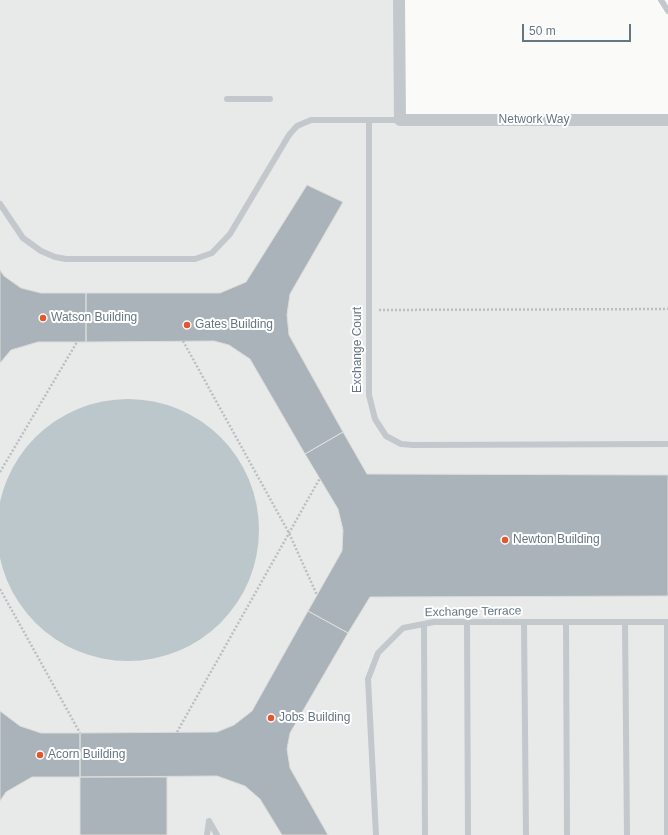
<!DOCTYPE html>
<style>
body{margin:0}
#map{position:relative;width:668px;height:835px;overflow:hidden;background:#fafaf8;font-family:Arial,sans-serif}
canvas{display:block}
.scale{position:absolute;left:522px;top:24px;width:109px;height:18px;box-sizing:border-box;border:2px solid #657683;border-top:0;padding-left:5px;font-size:12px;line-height:14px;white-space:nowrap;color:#657683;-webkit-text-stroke:3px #fff;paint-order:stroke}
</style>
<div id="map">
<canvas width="668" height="835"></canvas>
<div class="scale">50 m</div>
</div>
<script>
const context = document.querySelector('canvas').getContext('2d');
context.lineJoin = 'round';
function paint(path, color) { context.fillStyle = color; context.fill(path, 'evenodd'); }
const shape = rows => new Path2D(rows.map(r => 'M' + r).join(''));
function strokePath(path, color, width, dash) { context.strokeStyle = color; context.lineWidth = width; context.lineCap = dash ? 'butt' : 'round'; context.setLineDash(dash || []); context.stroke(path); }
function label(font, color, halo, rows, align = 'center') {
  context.font = font + ' Arial,sans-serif'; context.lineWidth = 4; context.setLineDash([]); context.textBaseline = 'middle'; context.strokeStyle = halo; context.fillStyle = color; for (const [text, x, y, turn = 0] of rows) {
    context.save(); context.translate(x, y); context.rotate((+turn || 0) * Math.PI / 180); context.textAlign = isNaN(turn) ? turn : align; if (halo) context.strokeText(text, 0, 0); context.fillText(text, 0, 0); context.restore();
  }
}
paint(shape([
 [0,0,399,0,400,120,668,120,668,835,0,835]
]), '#e8e9e9');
paint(shape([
 '-3 530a131 131 0 1 1 262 0a131 131 0 1 1-262 0Z'
]), '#bbc7cb');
const building = shape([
 [307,185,343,202,290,294,287,315,289,335,343,432,305,454,250,359,229,345,214,341,86,342,86,293,220,293,246,282,307,185],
 [0,270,4,276,21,288,41,293,86,293,86,342,38,342,11,350,0,363,0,270],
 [343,432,367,474,668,475,668,596,370,597,348,633,308,611,342,551,343,530,338,509,305,454,343,432],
 [308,611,348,633,290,733,287,749,290,768,328,835,282,835,260,799,245,786,217,776,80,777,80,733,217,732,234,725,252,711,308,611],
 [0,711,20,726,41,733,80,733,80,777,32,777,6,792,0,801,0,711],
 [80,777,167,777,167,835,80,835,80,777]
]);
paint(building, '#aab3b9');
strokePath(building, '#dcdcda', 1);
strokePath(shape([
 [379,310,668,309],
 [183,341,289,533,317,595],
 [0,472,77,342],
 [0,589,80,733],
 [177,732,320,478]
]), '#bbbfc2', 2.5, [2, 2]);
strokePath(shape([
 [661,0,668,11],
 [227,99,270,99],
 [369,120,369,395,375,419,386,436,401,444,413,445,668,444],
 [0,204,23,238,41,251,55,257,66,259,195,259,212,253,230,234,289,135,297,126,311,120,400,120],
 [467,622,468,835],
 [524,622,526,835],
 [566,622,567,835],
 [625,622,627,835],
 [667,622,667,835],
 [424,624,425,835],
 [209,821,217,835],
 [207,835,209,821],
 [376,835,368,679,378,653,403,628,434,622,668,622]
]), '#c3c8cc', 6);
strokePath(shape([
 [399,0,400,120,668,120]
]), '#c3c8cc', 12);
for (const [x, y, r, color] of [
 [43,318,4,"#e4572e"],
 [187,325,4,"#e4572e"],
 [505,540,4,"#e4572e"],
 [271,718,4,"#e4572e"],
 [40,755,4,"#e4572e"]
]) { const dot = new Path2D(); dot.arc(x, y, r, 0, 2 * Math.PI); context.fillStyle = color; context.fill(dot); strokePath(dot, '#fff', 1.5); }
label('12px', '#657683', '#fff', [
 ["Network Way",534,120],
 ["Exchange Court",358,350,-90],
 ["Exchange Terrace",473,612,-1]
]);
label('12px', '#657683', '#fff', [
 ["Watson Building",51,318],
 ["Gates Building",195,325],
 ["Newton Building",513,540],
 ["Jobs Building",279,718],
 ["Acorn Building",48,755]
], 'left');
</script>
